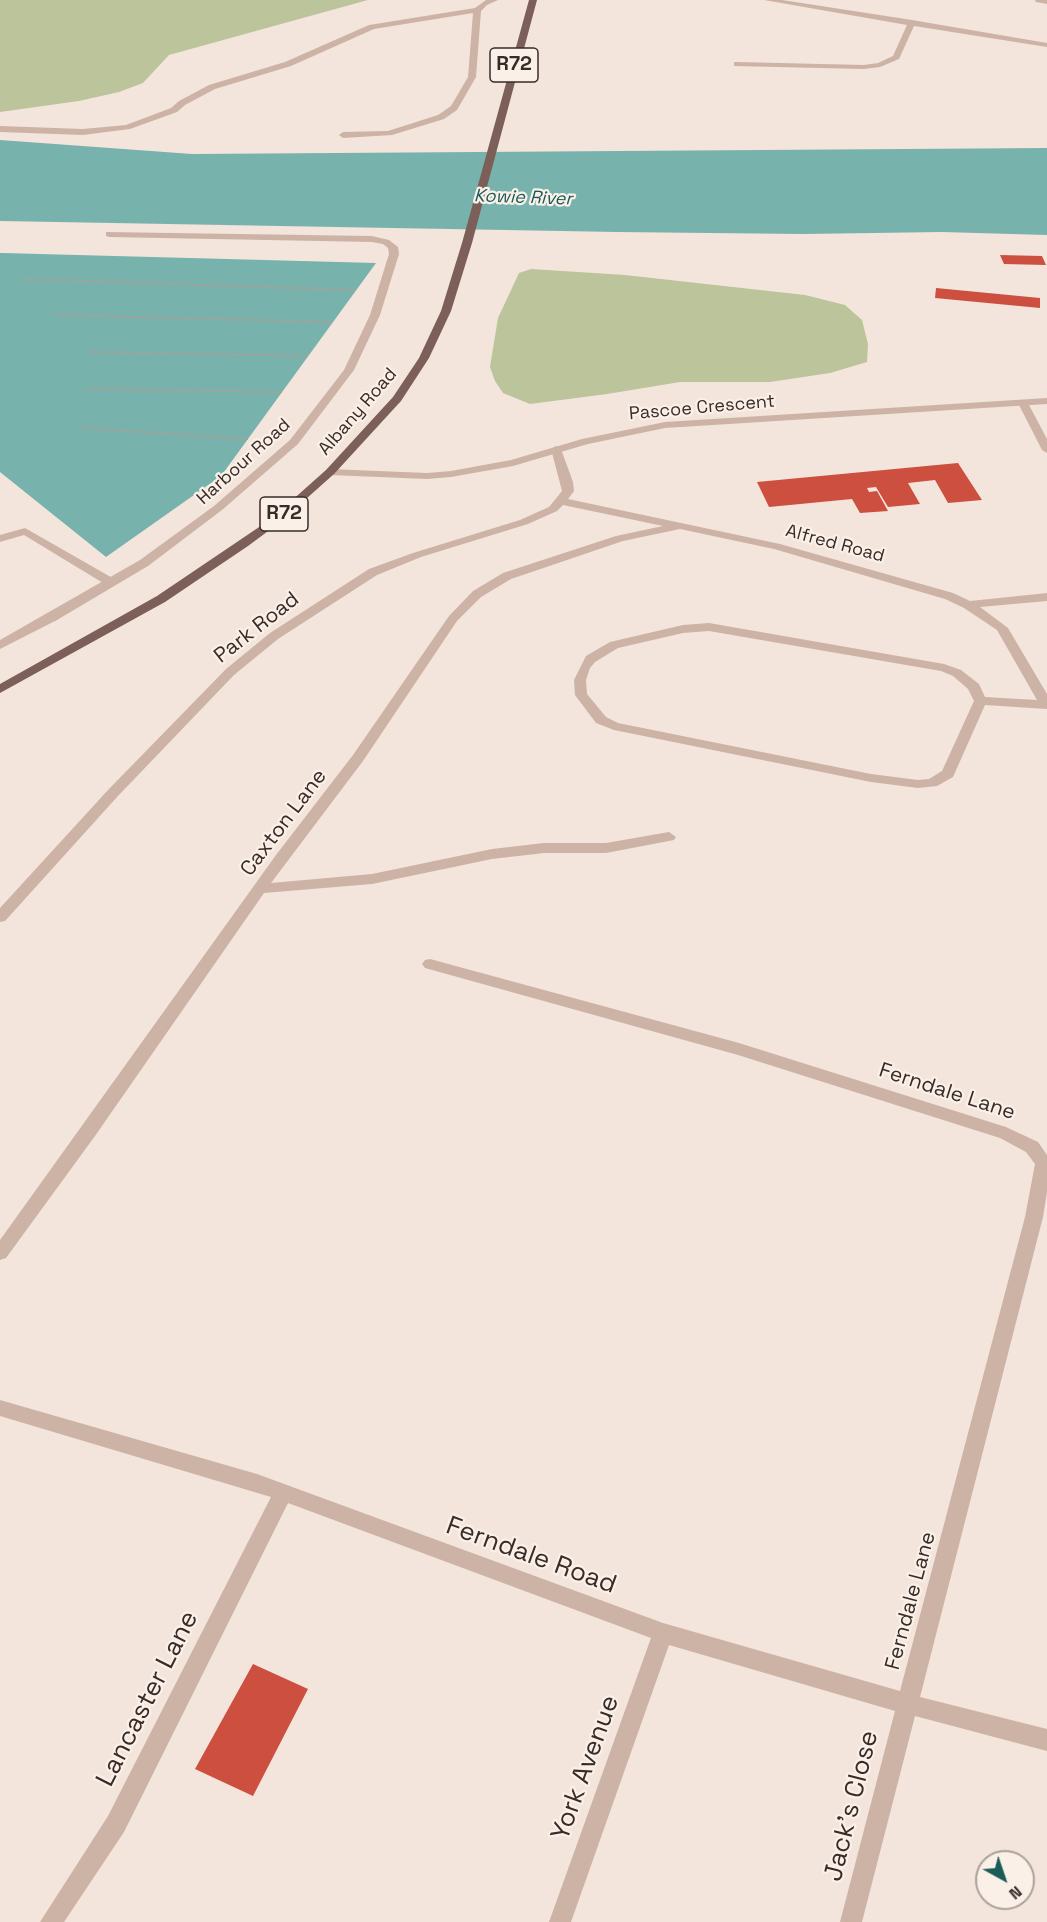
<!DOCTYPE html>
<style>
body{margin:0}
#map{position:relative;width:1047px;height:1922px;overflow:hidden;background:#f3e5db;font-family:"Space Grotesk",sans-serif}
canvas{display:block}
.north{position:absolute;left:975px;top:1850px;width:60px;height:60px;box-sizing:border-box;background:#fbf0e8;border:2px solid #ada19b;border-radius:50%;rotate:140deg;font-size:16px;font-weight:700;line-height:24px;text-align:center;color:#382b28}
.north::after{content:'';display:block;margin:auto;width:21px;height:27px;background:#1a5c58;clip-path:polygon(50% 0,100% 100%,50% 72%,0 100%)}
</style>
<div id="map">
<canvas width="1047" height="1922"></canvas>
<div class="north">N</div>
</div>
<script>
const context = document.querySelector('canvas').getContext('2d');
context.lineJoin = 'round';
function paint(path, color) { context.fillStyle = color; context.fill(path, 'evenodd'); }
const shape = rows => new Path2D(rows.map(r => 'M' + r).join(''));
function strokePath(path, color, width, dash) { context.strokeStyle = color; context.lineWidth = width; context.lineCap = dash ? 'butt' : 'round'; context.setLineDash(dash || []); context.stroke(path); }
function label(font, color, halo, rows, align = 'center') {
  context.font = font + ' "Space Grotesk",sans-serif'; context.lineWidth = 4.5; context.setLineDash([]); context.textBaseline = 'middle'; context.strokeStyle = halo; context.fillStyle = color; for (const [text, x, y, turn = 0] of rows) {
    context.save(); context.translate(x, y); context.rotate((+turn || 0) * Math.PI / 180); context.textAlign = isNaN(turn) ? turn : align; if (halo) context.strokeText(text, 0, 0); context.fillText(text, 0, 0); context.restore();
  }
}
paint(shape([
 [0,0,368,0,169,55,143,83,119,92,79,101,0,112],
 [531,269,625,275,805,295,845,305,862,320,868,344,867,362,830,373,770,382,680,382,607,394,530,404,503,393,495,381,490,367,498,318,519,273]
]), '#bbc49a');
paint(shape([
 [0,140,192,154,1047,148,1047,235,942,232,803,234,617,232,0,221],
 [0,253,3,253,376,263,221,476,106,557,0,472]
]), '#78b2ad');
paint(shape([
 [1000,255,1042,256,1046,265,1004,264],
 [936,288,1040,298,1040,308,935,298],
 [958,463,982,500,948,503,935,480,908,483,920,504,888,507,876,487,867,488,869,492,877,491,888,511,860,513,852,499,769,507,757,482],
 [253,1664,308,1689,253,1796,195,1769]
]), '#cd4f3f');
strokePath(shape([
 [24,279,355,290],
 [55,315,333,322],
 [88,352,308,356],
 [86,389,282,392],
 [82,428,248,439]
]), '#b89c90', 2, [1.5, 1.5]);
paint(shape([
 [764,0,782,0,912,20,1047,43,1047,47,914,26,899,59,880,67,864,69,734,66,734,62,737,62,864,65,878,63,893,56,907,25,764,0],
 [1023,400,1028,403,1047,439,1047,453,1042,450,1018,403,1023,400],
 [25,528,116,580,118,583,112,587,108,586,24,535,0,542,0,535,25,528]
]), '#ccb3a6');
paint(shape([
 [486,0,498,0,487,5,481,11,476,77,457,110,444,119,392,135,343,138,339,135,343,132,388,131,438,115,451,106,468,77,473,13,374,29,291,66,215,89,185,105,177,112,130,129,83,135,0,132,0,126,83,129,126,125,171,108,179,101,209,85,285,62,369,25,475,8,486,0],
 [106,232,372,236,389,240,398,247,399,254,380,315,354,370,298,444,222,510,148,566,57,620,0,649,0,640,140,560,214,506,290,440,344,370,370,315,389,254,388,248,383,244,372,242,109,237,106,236,106,232],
 [556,446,561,449,573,482,574,491,568,499,780,544,953,593,970,601,1047,593,1047,601,980,607,1008,628,1047,694,1047,709,985,705,953,777,937,786,918,788,871,782,614,730,596,723,575,695,574,680,586,656,610,642,683,625,709,623,944,664,961,670,979,684,985,697,1037,700,997,630,964,608,945,599,774,549,680,529,623,541,511,579,481,597,457,621,363,761,271,883,372,874,492,849,544,843,606,843,669,832,676,837,674,840,606,853,544,853,492,859,372,884,264,893,95,1136,6,1258,0,1260,0,1240,276,855,353,755,449,616,473,591,503,573,616,536,663,526,563,505,557,511,528,524,421,557,377,575,278,639,234,675,118,796,5,921,0,922,0,908,108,790,226,669,270,633,369,569,413,553,520,520,549,507,562,491,551,449,556,446],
 [709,631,941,671,953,676,968,689,974,701,942,771,929,779,918,780,871,774,618,723,606,717,587,694,586,680,590,668,595,662,618,648,683,633,709,631],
 [430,959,739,1043,1006,1127,1038,1142,1047,1155,1047,1192,1043,1217,920,1697,1047,1729,1047,1751,915,1716,862,1922,840,1922,895,1711,669,1645,571,1922,549,1922,651,1638,288,1503,124,1832,64,1922,40,1922,108,1816,271,1497,0,1416,0,1400,257,1474,663,1623,900,1691,1025,1217,1035,1164,1026,1152,1000,1138,738,1055,425,968,422,964,425,960,430,959]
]), '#ccb3a6');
paint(shape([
 [1035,0,1047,0,1047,4,1036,2,1035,0],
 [1047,398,1047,404,665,428,588,444,513,466,451,477,427,479,330,475,324,472,330,469,427,473,451,471,511,460,582,439,665,422,1047,398]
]), '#ccb3a6');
paint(shape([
 [529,0,537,0,472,243,451,311,429,358,401,401,334,474,279,523,248,546,165,602,0,693,0,684,157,596,271,519,326,470,393,397,419,358,441,311,462,243,529,0]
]), '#7b5f58');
label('italic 18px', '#1a5c58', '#fbf0e8', [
 ["Kowie River",523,198,2]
]);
label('18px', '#382b28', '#fbf0e8', [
 ["Pascoe Crescent",702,408,-5],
 ["Albany Road",358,412,-49],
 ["Harbour Road",244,462,-42],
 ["Alfred Road",835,544,15]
]);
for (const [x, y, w] of [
 [514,65,48],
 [284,514,48]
]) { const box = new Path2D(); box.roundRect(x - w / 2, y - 17, w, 34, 4.5); context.fillStyle = '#fbf0e8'; context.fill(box); strokePath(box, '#382b28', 1.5); }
label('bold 20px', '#382b28', null, [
 ["R72",514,65],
 ["R72",284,514]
]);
label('21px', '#382b28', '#fbf0e8', [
 ["Park Road",257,628,-38],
 ["Caxton Lane",284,823,-53],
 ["Ferndale Lane",947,1092,18],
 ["Ferndale Lane",911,1601,-75]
]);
label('26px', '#382b28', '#fbf0e8', [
 ["Ferndale Road",531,1556,20],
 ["Lancaster Lane",148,1699,-63],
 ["York Avenue",586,1768,-70],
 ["Jack's Close",852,1806,-76]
]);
</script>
